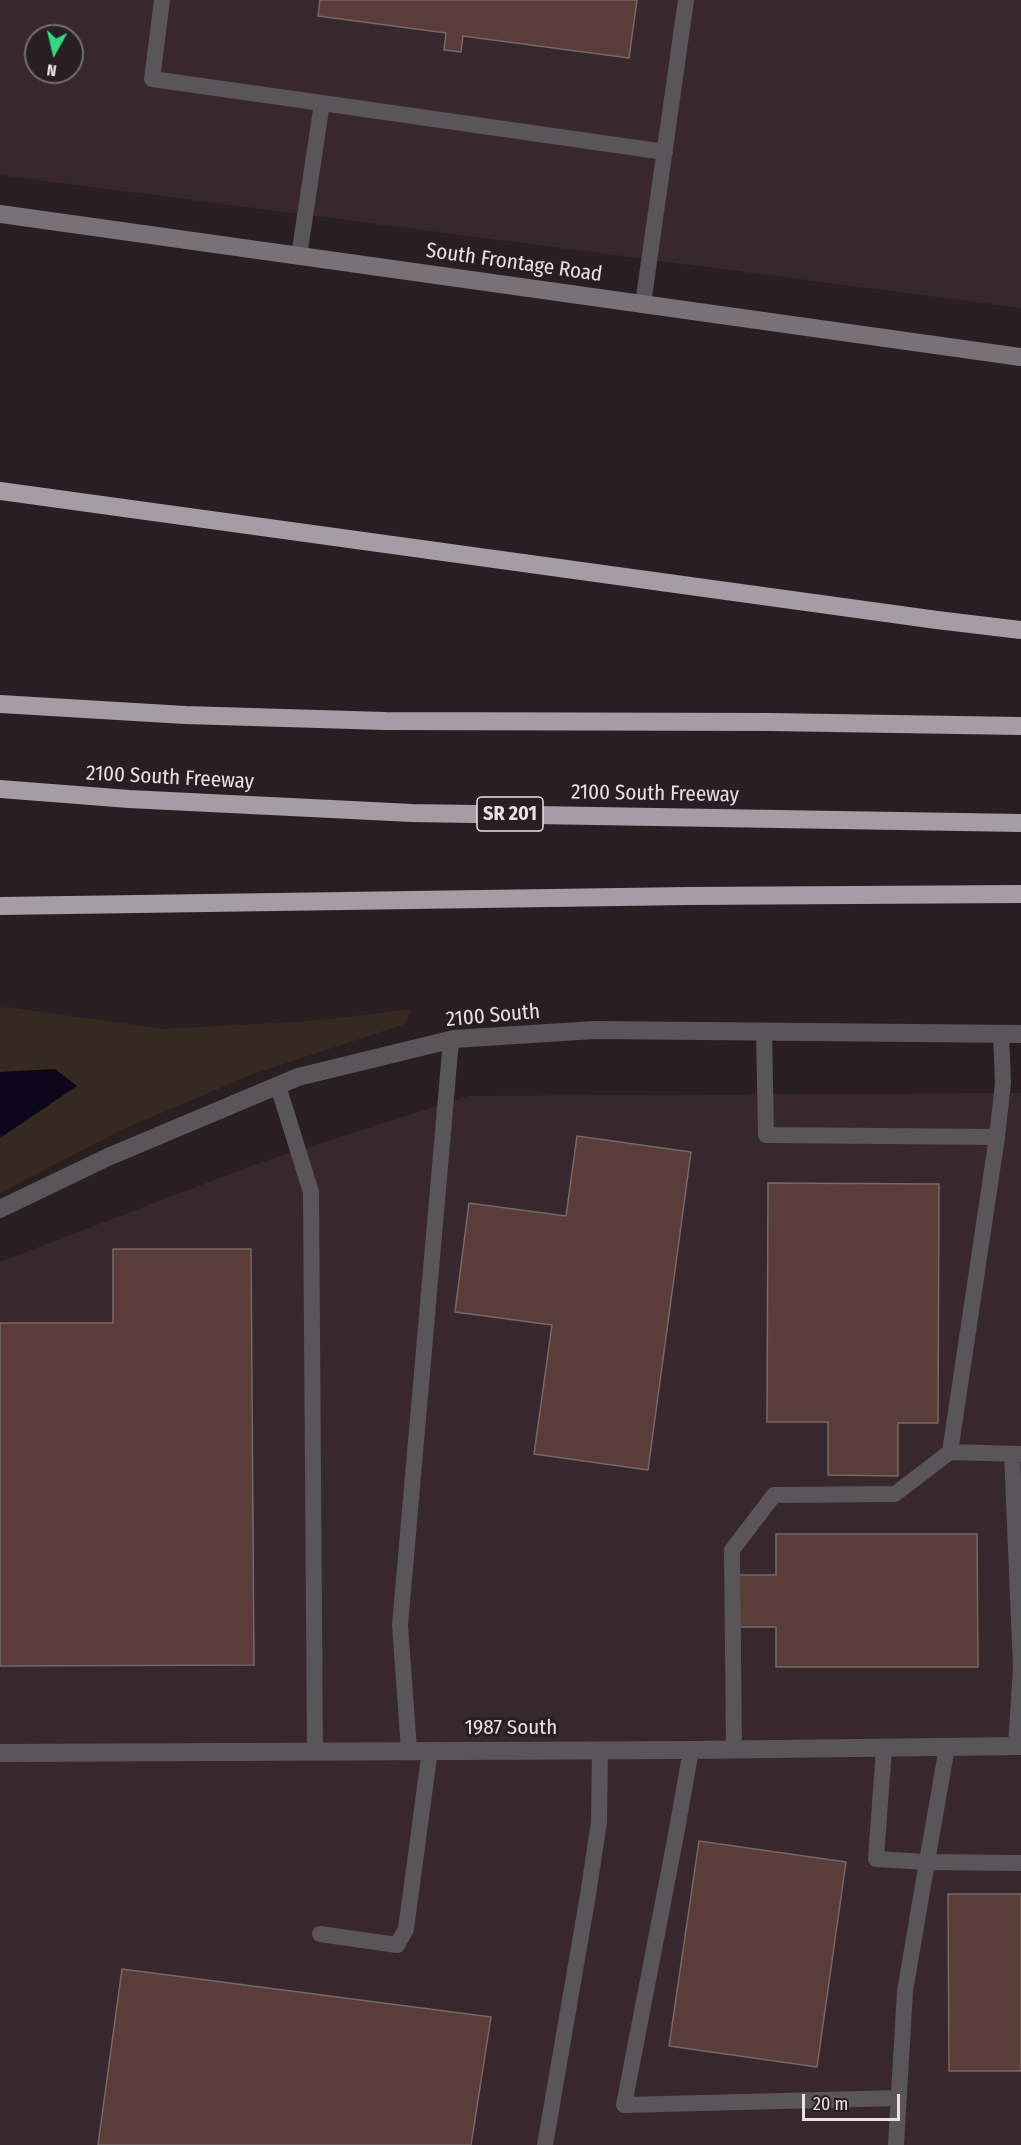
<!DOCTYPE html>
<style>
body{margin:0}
#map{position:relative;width:1021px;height:2145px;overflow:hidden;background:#291f23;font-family:"Fira Sans Condensed",sans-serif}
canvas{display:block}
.north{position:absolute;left:24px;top:24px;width:60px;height:60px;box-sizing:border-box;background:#291f23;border:2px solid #756d70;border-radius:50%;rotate:188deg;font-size:16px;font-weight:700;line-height:24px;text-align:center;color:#e8e1e3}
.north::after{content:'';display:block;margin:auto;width:21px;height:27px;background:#32d882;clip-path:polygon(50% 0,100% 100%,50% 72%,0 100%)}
.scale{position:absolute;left:802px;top:2094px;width:98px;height:27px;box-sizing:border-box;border:3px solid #e8e1e3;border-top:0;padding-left:8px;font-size:18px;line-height:21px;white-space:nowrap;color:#e8e1e3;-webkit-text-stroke:4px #291f23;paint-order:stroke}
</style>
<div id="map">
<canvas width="1021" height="2145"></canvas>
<div class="north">N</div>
<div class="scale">20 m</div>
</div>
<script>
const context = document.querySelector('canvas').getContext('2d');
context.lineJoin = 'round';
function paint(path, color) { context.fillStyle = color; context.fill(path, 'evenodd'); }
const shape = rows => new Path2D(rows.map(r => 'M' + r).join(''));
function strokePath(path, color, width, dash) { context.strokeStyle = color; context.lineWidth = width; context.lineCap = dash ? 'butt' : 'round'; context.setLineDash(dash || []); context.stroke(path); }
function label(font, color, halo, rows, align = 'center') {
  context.font = font + ' "Fira Sans Condensed",sans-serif'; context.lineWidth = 6; context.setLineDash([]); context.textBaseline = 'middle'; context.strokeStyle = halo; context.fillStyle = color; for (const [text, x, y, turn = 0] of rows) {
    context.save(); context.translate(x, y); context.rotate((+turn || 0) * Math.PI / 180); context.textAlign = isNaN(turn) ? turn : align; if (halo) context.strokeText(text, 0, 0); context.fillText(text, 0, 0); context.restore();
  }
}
paint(shape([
 [0,0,1021,0,1021,308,0,175],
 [36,36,72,36,72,72,36,72],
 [1021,1093,1021,2145,0,2145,0,1262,253,1165,468,1096]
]), '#38272d');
paint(shape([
 [0,1006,163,1029,312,1021,411,1009,405,1024,253,1074,121,1130,0,1193,0,1138,76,1086,55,1069,0,1072]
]), '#362920');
paint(shape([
 [55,1069,77,1086,0,1138,0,1072]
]), '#0c071b');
const building = shape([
 [320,0,637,0,629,58,463,36,461,52,444,50,446,33,318,16,320,0],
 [577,1136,691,1152,648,1470,534,1454,552,1325,455,1312,469,1203,566,1216,577,1136],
 [768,1183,939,1184,938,1423,898,1423,898,1476,828,1475,828,1422,767,1422,768,1183],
 [113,1249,251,1249,254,1665,0,1666,0,1323,113,1323,113,1249],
 [776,1534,977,1534,978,1667,776,1667,776,1627,739,1627,739,1575,776,1575,776,1534],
 [699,1841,846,1862,817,2067,669,2046,699,1841],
 [948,1894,1021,1894,1021,2071,949,2071,948,1894],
 [122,1969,491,2017,471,2145,98,2145,122,1969]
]);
paint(building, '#5a3d39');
strokePath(building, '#756967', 1.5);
strokePath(shape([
 [162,0,152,79,322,103,299,256],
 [322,103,665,152],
 [643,304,686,0],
 [764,1032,766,1135,997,1137,950,1452,1021,1454],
 [278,1086,311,1192,315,1751],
 [997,1137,1003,1083,1001,1034],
 [1012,1454,1021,1667],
 [1016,1746,1021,1667],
 [884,1748,876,1859,927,1862,947,1747],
 [409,1750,400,1625,451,1040],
 [691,1750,676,1835,624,2105,899,2098],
 [734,1750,732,1550,774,1495,895,1494,950,1452],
 [320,1934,397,1945,406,1929,430,1750],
 [545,2145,588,1895,599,1822,600,1750],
 [896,2145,905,1991,927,1862,1021,1863]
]), '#595559', 16);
strokePath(shape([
 [0,1209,108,1157,298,1077,454,1039,594,1030,1021,1034],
 [0,1753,691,1750,1021,1746]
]), '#595559', 18);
strokePath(shape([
 [0,214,1021,357]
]), '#787278', 18);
strokePath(shape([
 [0,491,937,620,1021,630],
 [0,704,185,715,385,721,769,722,1021,726],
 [0,789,129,799,412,813,1021,823],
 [0,906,688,896,1021,894]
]), '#a59ca5', 18);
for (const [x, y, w] of [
 [510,814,66]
]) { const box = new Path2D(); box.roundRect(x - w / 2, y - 17, w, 34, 4.5); context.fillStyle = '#291f23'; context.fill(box); strokePath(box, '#e8e1e3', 1.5); }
label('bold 20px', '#e8e1e3', null, [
 ["SR 201",510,814]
]);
label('21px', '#e8e1e3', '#291f23', [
 ["South Frontage Road",514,263,8],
 ["2100 South Freeway",170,778,3],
 ["2100 South Freeway",655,794,1],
 ["2100 South",493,1016,-5],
 ["1987 South",511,1728]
]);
</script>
